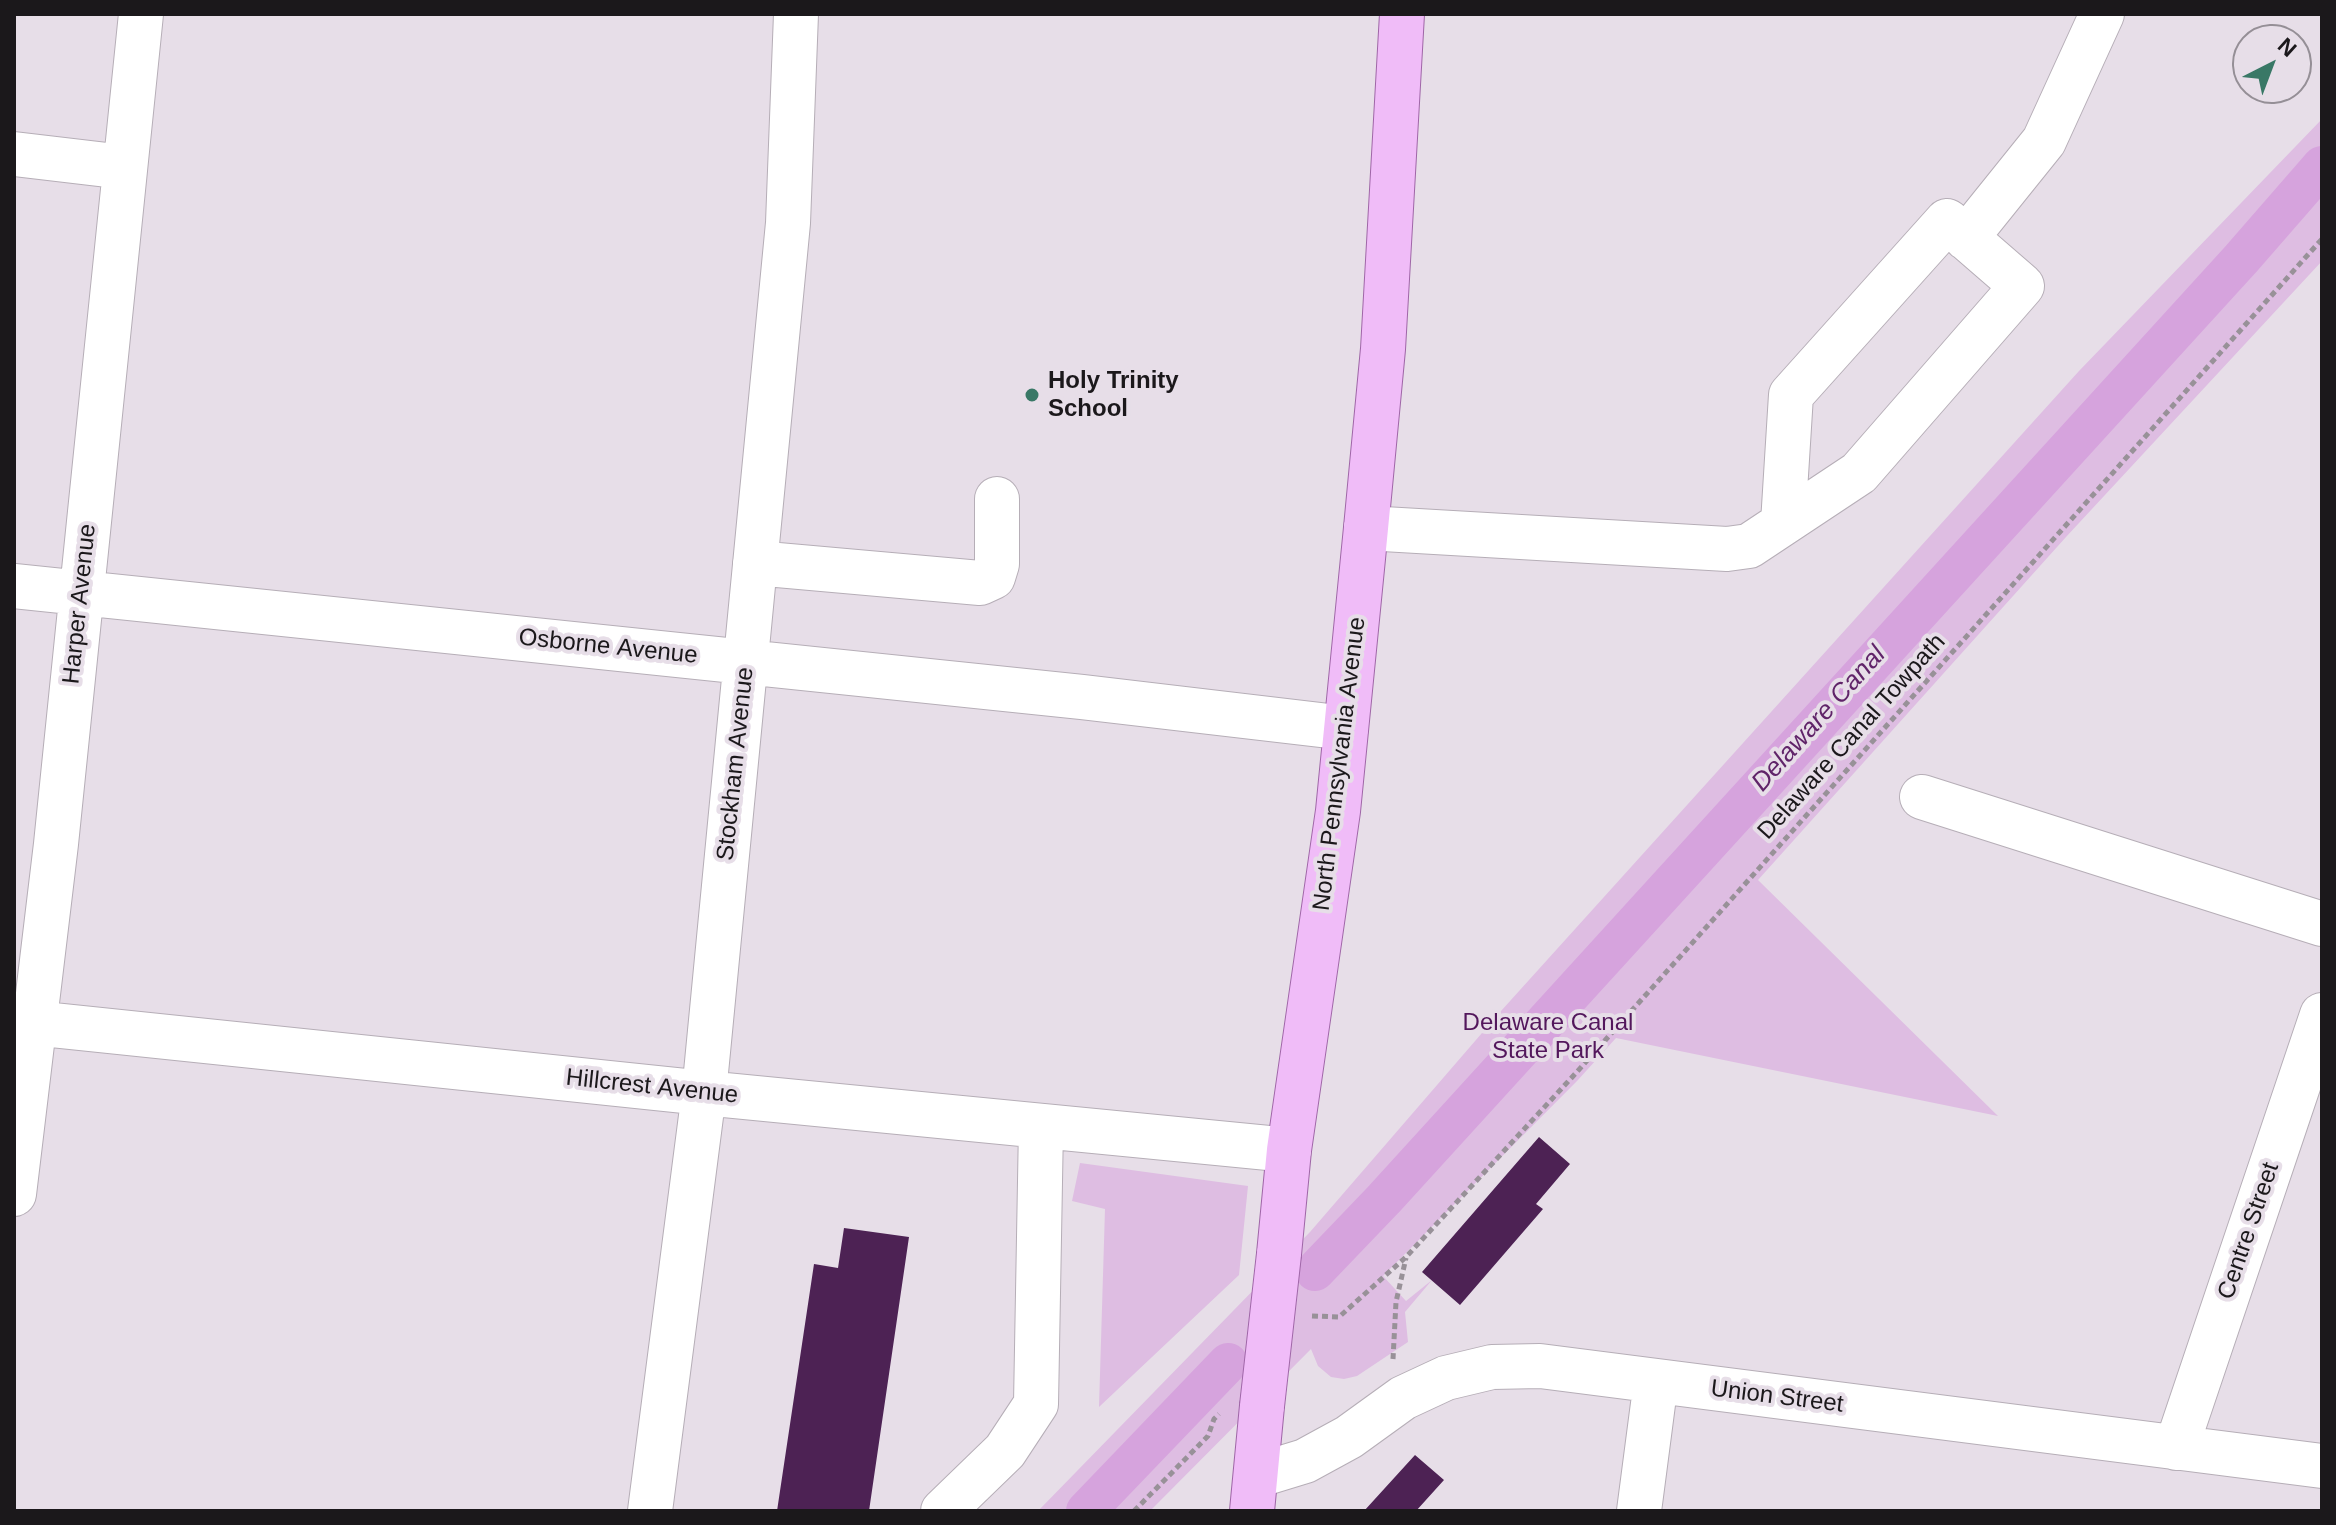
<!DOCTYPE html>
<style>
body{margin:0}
#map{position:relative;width:2336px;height:1525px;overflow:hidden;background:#e7dee8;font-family:Arial,sans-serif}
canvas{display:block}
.frame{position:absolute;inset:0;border:16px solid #1b181b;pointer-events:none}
.north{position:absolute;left:2232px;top:24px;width:80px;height:80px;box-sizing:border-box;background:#e7dee8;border:2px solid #958f96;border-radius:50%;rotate:42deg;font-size:22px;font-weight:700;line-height:32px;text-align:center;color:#1b181b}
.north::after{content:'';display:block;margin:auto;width:28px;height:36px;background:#397866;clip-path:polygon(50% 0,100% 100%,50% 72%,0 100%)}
</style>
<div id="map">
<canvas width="2336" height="1525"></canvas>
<div class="frame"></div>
<div class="north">N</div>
</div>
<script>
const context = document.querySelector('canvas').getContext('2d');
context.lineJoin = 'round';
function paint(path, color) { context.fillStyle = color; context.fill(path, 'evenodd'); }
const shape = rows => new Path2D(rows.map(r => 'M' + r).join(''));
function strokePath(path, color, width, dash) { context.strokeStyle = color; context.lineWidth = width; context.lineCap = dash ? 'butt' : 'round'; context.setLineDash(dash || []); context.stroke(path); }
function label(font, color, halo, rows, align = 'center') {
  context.font = font + ' Arial,sans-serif'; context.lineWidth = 8; context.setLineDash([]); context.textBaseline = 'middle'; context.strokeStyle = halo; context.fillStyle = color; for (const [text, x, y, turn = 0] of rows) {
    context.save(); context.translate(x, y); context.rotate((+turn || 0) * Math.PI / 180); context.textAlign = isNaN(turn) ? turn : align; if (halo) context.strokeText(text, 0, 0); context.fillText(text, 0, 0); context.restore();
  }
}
paint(shape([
 [2322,119,2322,261,2066,537,1758,880,1998,1116,1616,1038,1577,1081,1383,1276,1406,1301,1432,1280,1405,1312,1408,1342,1357,1376,1344,1379,1331,1377,1318,1366,1311,1349,1150,1511,1038,1511,1310,1232,1501,1011,2079,371],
 [1080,1163,1248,1186,1239,1275,1099,1407,1105,1209,1072,1201]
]), '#debde2');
strokePath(shape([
 [1315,1271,1384,1199,2241,259,2322,166],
 [1086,1511,1228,1363]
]), '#d6a3dd', 40);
paint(shape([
 [1539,1137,1570,1164,1536,1204,1543,1209,1460,1305,1422,1272],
 [844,1228,909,1237,869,1511,777,1511,814,1264,838,1268],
 [1415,1455,1444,1480,1416,1511,1364,1511]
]), '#4d2254');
const minor = shape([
 [14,154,124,167],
 [1966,238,2044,141,2102,14],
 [1366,528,1727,549,1749,546,1859,473,2022,286,1947,221,1791,395,1783,523],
 [755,563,980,583,993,577,997,564,997,499],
 [14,586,1082,697,1346,728],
 [1922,797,2322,924],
 [14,1021,704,1093,1289,1150],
 [14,1194,56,844,141,14],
 [2176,1448,2322,1015],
 [1256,1476,1305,1461,1349,1437,1403,1398,1446,1378,1492,1367,1540,1366,2322,1466],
 [650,1511,704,1093,788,223,796,14],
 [943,1511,1005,1451,1036,1404,1041,1126],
 [1639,1511,1656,1381]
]);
const major = shape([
 [1279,1254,1289,1150,1338,811,1366,528,1383,349,1402,14],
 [1252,1511,1262,1406]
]);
strokePath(minor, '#b6aeb7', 46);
strokePath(major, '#9f66a7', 46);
strokePath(shape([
 [1312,1316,1339,1317,1406,1257,1575,1074,2322,239],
 [1393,1359,1396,1302,1406,1258],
 [1134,1511,1208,1436,1214,1419,1219,1414]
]), '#989198', 5, [6, 4]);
strokePath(minor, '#fff', 44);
strokePath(major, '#f0bcf8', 44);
const majorBridge = shape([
 [1262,1406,1279,1254]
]);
strokePath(majorBridge, '#9f66a7', 46, []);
strokePath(majorBridge, '#f0bcf8', 44);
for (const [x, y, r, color] of [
 [1032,395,8,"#397866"]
]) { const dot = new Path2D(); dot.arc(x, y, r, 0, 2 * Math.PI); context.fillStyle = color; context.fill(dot); strokePath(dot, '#e7dee8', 3); }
label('bold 24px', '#1b181b', '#e7dee8', [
 ["Holy Trinity",1048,381],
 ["School",1048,409]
], 'left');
label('24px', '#1b181b', '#e7dee8', [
 ["Harper Avenue",80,604,-84],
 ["Osborne Avenue",608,647,6],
 ["Delaware Canal Towpath",1852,737,-48],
 ["Stockham Avenue",736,764,-84],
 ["North Pennsylvania Avenue",1340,764,-83],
 ["Hillcrest Avenue",652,1087,6],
 ["Centre Street",2249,1231,-71],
 ["Union Street",1777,1397,7]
]);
label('24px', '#53175c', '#e7dee8', [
 ["Delaware Canal",1548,1023],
 ["State Park",1548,1051]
]);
label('italic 26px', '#602469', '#e7dee8', [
 ["Delaware Canal",1819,719,-48]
]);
</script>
